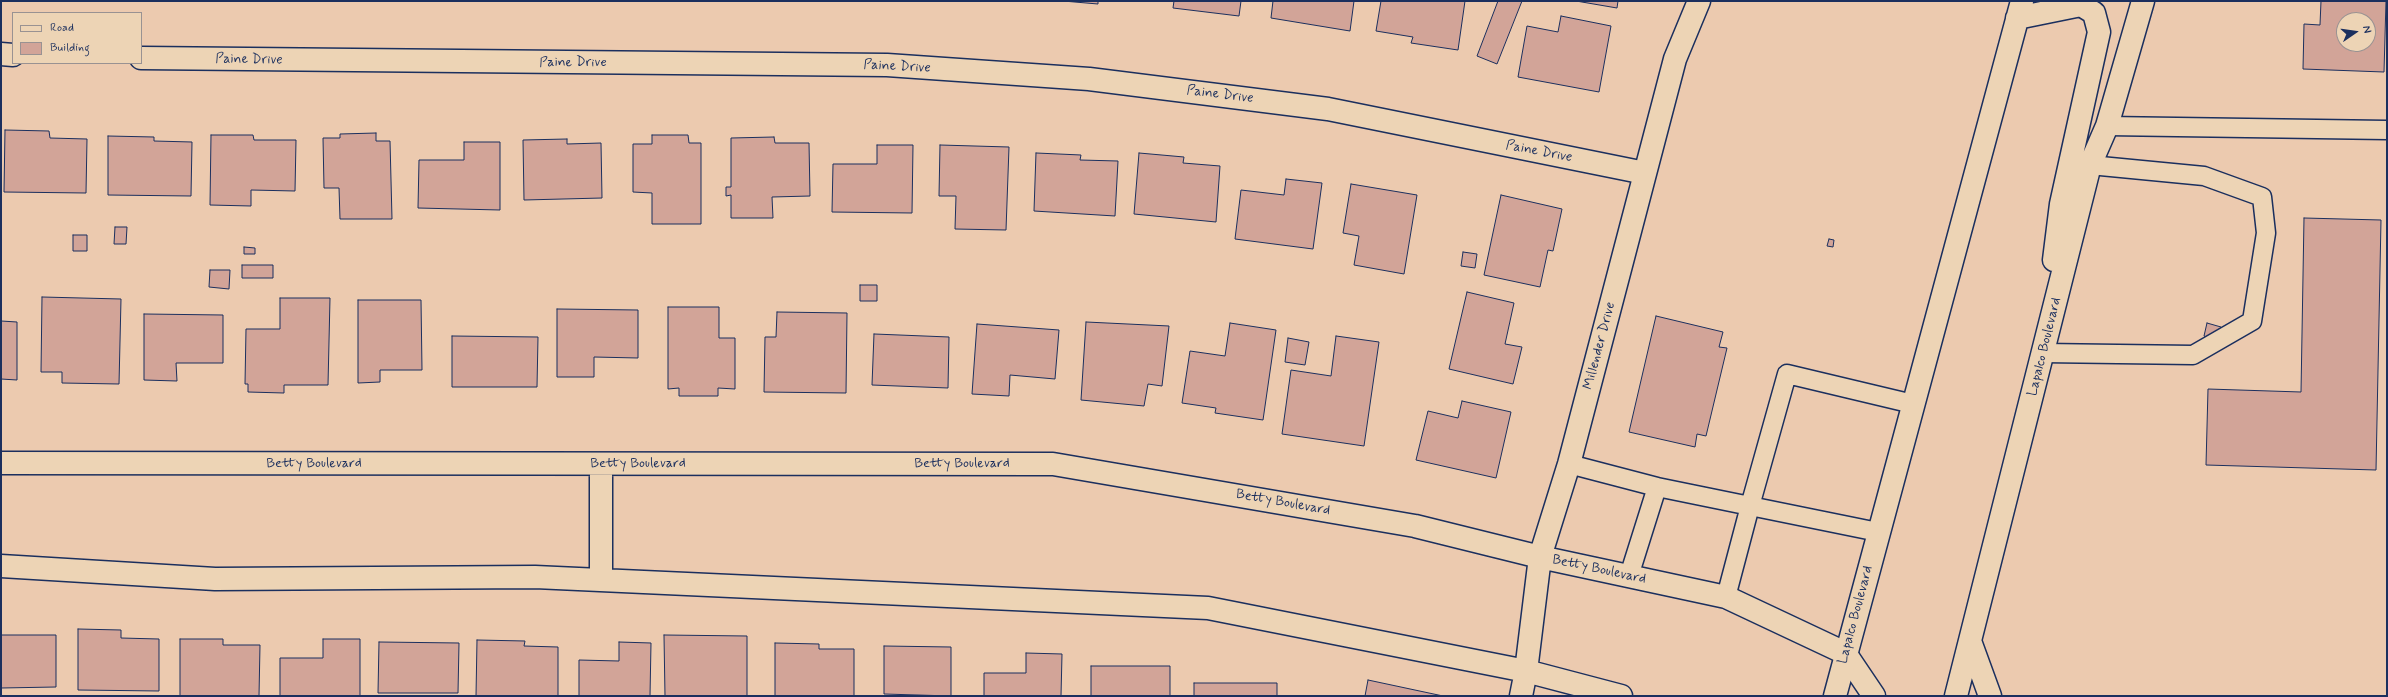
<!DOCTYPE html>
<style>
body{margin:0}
#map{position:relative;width:2388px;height:697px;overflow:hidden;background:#eccaaf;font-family:Mynerve,sans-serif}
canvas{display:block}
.frame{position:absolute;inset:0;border:2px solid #1b2f5e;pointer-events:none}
.legend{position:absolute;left:12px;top:12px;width:130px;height:52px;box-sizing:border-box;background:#edd4b5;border:1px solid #999292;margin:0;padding:5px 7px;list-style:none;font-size:12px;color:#1b2f5e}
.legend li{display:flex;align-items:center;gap:8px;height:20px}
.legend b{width:20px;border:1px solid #999292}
.north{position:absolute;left:2336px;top:12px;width:40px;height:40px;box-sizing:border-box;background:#edd4b5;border:1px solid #999292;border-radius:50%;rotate:77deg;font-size:11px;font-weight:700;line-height:16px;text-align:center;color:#1b2f5e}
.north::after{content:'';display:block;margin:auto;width:14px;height:18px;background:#1b2f5e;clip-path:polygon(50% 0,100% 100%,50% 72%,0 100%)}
</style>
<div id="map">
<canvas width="2388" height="697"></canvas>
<div class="frame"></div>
<ul class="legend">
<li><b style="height:5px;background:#edd4b5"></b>Road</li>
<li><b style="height:11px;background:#d2a498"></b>Building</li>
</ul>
<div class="north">N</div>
</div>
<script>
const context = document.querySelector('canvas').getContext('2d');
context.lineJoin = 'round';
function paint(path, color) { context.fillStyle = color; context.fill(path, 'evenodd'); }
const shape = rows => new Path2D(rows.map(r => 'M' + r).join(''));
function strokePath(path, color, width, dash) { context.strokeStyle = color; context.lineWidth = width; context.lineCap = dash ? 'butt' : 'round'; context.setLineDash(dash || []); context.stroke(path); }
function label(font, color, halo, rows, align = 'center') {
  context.font = font + ' Mynerve,sans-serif'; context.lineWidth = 3; context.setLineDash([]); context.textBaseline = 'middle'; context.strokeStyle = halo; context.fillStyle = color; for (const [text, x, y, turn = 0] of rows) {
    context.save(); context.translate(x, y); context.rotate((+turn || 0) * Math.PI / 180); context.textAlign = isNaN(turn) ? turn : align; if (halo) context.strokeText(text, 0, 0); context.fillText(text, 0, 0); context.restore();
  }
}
const building = shape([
 [1063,1,1098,1,1098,4,1063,1],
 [1174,1,1241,1,1239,16,1173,8,1174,1],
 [1273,1,1354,1,1350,31,1271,18,1273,1],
 [1381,1,1465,1,1458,50,1411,43,1413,37,1376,31,1381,1],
 [1498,1,1522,1,1497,64,1477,56,1498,1],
 [1576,1,1618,1,1617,8,1576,1],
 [2321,1,2386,1,2384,72,2303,69,2304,24,2320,25,2321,1],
 [2344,20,2368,20,2368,44,2344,44,2344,20],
 [1561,16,1611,26,1599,92,1518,77,1527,26,1558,32,1561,16],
 [5,130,49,131,50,138,87,139,86,193,4,192,5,130],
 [376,133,376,141,390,141,392,219,340,219,339,188,324,188,323,138,340,138,340,134,376,133],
 [211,135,253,135,254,140,296,140,295,191,251,190,251,206,210,205,211,135],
 [652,135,688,135,689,143,701,143,701,224,652,224,652,193,633,192,633,144,652,144,652,135],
 [108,136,154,137,154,141,192,142,191,196,108,195,108,136],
 [774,137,775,143,809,143,810,196,772,197,773,218,731,218,731,195,726,196,726,187,731,187,731,138,774,137],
 [567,139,567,144,601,143,602,198,524,200,523,140,567,139],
 [464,142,500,142,500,210,418,208,419,160,464,160,464,142],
 [877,145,913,145,912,213,832,212,833,164,877,164,877,145],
 [940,145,1009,147,1006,230,955,229,956,196,939,196,940,145],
 [1036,153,1081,155,1080,160,1118,161,1115,216,1034,211,1036,153],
 [1139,153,1184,157,1183,163,1220,166,1216,222,1134,214,1139,153],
 [1286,179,1322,183,1313,249,1235,239,1241,190,1284,195,1286,179],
 [1351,184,1417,195,1404,274,1354,265,1359,236,1343,233,1351,184],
 [1501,195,1562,209,1553,251,1548,250,1540,287,1484,275,1501,195],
 [2304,218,2381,220,2376,470,2206,465,2208,389,2301,392,2304,218],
 [115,227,127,227,126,244,114,244,115,227],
 [73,235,87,235,87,251,73,251,73,235],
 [1829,239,1834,240,1833,247,1827,246,1829,239],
 [244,247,255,248,255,254,244,254,244,247],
 [1463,252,1477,254,1475,268,1461,266,1463,252],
 [242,265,273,265,273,278,242,278,242,265],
 [210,270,230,270,229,289,209,287,210,270],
 [860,285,877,285,877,301,860,301,860,285],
 [1467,292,1514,303,1505,344,1522,347,1513,384,1449,369,1467,292],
 [42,297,121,299,119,384,62,383,62,372,41,372,42,297],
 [280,298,330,298,328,385,284,385,284,393,248,392,248,384,245,384,246,329,280,329,280,298],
 [358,300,421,300,422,370,380,370,380,382,358,383,358,300],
 [668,307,719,307,719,338,735,338,735,389,718,388,718,396,679,396,679,388,668,389,668,307],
 [557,309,638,310,638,358,594,357,594,377,557,377,557,309],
 [777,312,847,313,846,393,764,392,765,337,776,337,777,312],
 [144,314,223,315,223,363,176,363,177,381,144,380,144,314],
 [1656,316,1723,332,1719,347,1727,348,1706,436,1697,434,1695,447,1629,432,1656,316],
 [1,321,17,322,17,380,1,379,1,321],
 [1086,322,1169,326,1162,386,1148,384,1144,406,1081,400,1086,322],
 [1230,323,1276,330,1263,420,1215,413,1216,408,1182,403,1190,351,1225,356,1230,323],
 [2207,323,2221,327,2217,341,2204,336,2207,323],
 [977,324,1059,330,1055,379,1010,375,1009,396,972,394,977,324],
 [874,334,949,337,948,388,872,385,874,334],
 [452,336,538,337,537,387,452,387,452,336],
 [1336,336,1379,342,1364,446,1282,434,1291,370,1331,376,1336,336],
 [1288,338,1309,342,1305,365,1285,362,1288,338],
 [1462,401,1511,412,1496,478,1416,460,1428,411,1458,418,1462,401],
 [78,629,121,630,121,638,159,639,159,691,78,690,78,629],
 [1,635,56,635,56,687,1,688,1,635],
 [664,635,747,636,747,696,665,696,664,635],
 [180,639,223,639,223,645,260,645,259,696,180,696,180,639],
 [323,639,360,639,360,696,280,696,280,658,323,658,323,639],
 [477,640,525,641,524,646,558,647,558,696,476,696,477,640],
 [379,642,459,643,458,693,378,693,379,642],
 [619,642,651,643,650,696,579,696,579,660,619,661,619,642],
 [775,643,819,644,819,649,854,649,854,696,775,696,775,643],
 [884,646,951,647,951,696,884,694,884,646],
 [1026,653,1062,654,1061,696,984,696,984,673,1026,673,1026,653],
 [1091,666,1170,666,1170,696,1091,696,1091,666],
 [1368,680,1443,696,1365,696,1368,680],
 [1194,683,1277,683,1277,696,1194,696,1194,683]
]);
paint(building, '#d2a498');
strokePath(building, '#1b2f5e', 1);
const service = shape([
 [2107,126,2387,130],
 [2043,353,2193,355,2252,321,2266,233,2262,197,2204,176,2090,165],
 [1569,464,1657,487,1629,576],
 [1657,487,1750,506,1726,597],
 [1878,532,1750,506,1787,374,1913,404]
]);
const minor = shape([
 [1,54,13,55],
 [141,58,887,65,1089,79,1328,109,1645,173],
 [1,463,1053,464,1415,526,1540,557,1726,597,1845,653,1874,696],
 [1,566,215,579,535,577,1208,608,1526,671,1621,696],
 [601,580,601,464],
 [1521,696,1526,671,1540,557,1569,464,1675,59,1699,1]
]);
const primary = shape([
 [2017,18,2081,5,2094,13,2099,32,2061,204,2054,260],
 [1970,641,1990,696],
 [1835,696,2022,1],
 [1956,696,2090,165,2107,126,2143,1]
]);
strokePath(service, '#1b2f5e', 21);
strokePath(minor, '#1b2f5e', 25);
strokePath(primary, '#1b2f5e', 25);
strokePath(service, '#edd4b5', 18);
strokePath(minor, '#edd4b5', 22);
strokePath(primary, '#edd4b5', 22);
label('14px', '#1b2f5e', '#edd4b5', [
 ["Paine Drive",249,60,1],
 ["Paine Drive",573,63],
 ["Paine Drive",897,67,3],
 ["Paine Drive",1220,95,7],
 ["Paine Drive",1539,152,11],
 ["Millender Drive",1600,346,-75],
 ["Lapalco Boulevard",2045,347,-76],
 ["Betty Boulevard",314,464],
 ["Betty Boulevard",638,464],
 ["Betty Boulevard",962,464],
 ["Betty Boulevard",1283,503,10],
 ["Betty Boulevard",1599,570,12],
 ["Lapalco Boulevard",1856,615,-75]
]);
</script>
